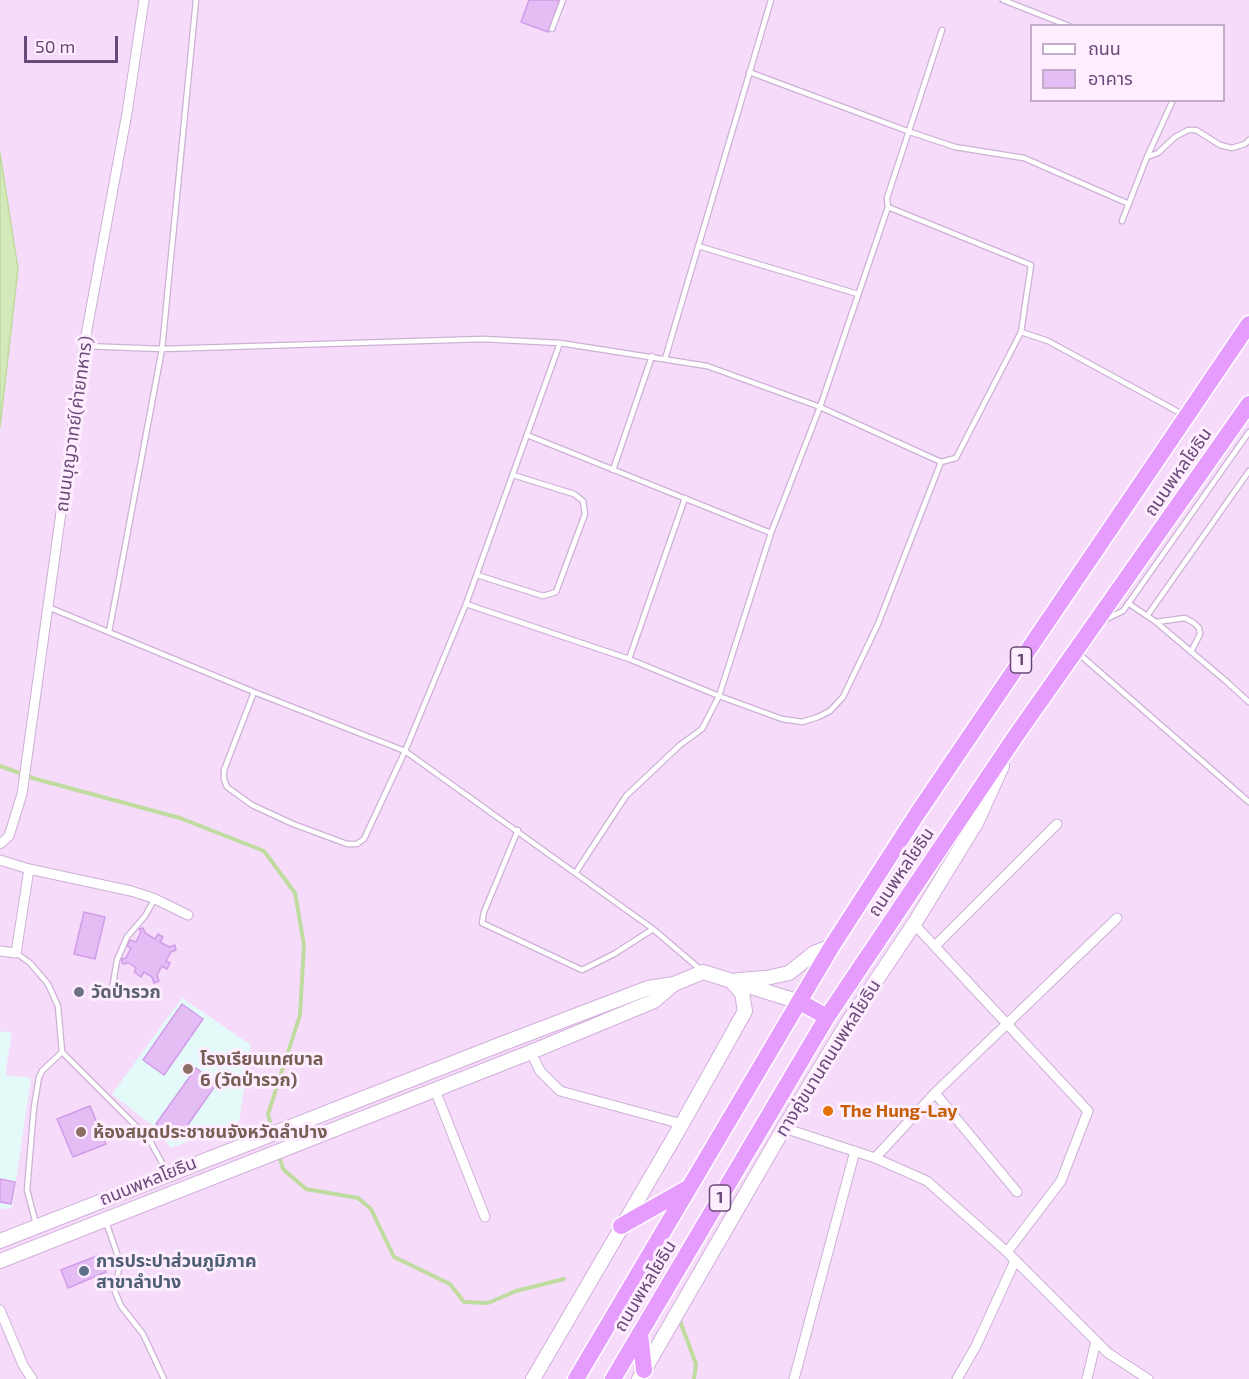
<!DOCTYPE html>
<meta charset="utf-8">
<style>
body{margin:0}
#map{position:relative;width:1249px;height:1379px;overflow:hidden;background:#fce7fd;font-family:"Exo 2","Noto Sans Thai",sans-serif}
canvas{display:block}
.legend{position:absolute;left:1030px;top:24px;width:195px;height:78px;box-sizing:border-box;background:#feeeff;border:2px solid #c2acc9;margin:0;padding:8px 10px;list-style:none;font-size:18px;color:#694979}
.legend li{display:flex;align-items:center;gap:12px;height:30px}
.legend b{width:30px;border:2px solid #c2acc9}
.scale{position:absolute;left:24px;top:36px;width:94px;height:27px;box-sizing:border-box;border:3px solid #694979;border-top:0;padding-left:8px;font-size:18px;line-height:21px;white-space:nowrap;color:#694979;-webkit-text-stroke:4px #feeeff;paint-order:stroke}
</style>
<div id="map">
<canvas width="1249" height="1379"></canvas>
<ul class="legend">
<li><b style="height:8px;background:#fff"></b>ถนน</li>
<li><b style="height:16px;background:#e4bdf5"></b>อาคาร</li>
</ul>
<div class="scale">50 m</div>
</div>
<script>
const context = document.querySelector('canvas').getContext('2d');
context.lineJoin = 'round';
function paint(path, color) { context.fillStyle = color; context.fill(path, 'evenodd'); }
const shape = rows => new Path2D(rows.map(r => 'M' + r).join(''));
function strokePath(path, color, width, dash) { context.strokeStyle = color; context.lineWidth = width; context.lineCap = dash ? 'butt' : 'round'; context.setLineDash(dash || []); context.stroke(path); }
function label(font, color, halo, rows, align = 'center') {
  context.font = font + ' "Exo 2","Noto Sans Thai",sans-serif'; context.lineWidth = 6; context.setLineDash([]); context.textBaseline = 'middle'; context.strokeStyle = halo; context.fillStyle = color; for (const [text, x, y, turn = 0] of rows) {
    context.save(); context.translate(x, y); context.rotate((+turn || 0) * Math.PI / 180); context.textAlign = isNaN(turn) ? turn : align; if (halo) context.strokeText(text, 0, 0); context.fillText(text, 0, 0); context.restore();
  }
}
paint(shape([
 [0,0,1249,0,1249,1379,0,1379],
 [1032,26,1224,26,1224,100,1032,100]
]), '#f7dbfb');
paint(shape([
 [182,998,251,1045,239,1121,171,1148,157,1129,112,1094],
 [0,1031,12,1033,5,1075,31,1078,12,1208,0,1209]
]), '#e3faf9');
const water = shape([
 [0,153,18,269,0,427,0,153]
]);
paint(water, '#d3e9ba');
strokePath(water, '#bfdb9f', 1.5);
strokePath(shape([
 [0,766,36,779,180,818,264,851,295,893,304,945,300,1015,268,1114,272,1130],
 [279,1155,283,1169,306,1189,358,1198,371,1209,394,1257,450,1284,464,1302,488,1303,516,1291,564,1279],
 [680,1321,696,1364,694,1379]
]), '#bfdb9f', 4);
const building = shape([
 [529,0,560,0,548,32,521,22,529,0],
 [84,912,105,917,95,959,74,954,84,912],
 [143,928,145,933,155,939,158,934,163,937,160,942,169,947,175,945,176,950,171,952,166,961,170,963,167,969,162,966,157,975,159,981,154,983,152,977,144,972,141,977,134,972,136,968,129,963,123,964,121,959,126,958,131,948,127,946,130,940,136,942,141,932,139,929,143,928],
 [182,1004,203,1019,164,1075,143,1060,182,1004],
 [196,1068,217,1083,178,1139,156,1124,196,1068],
 [90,1106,106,1144,73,1157,57,1119,90,1106],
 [0,1179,15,1182,11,1204,0,1202,0,1179],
 [99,1255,106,1272,68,1288,61,1270,99,1255]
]);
paint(building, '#e4bdf5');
strokePath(building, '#d19ce8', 1.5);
const service = shape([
 [1003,0,1069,26],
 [552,29,563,0],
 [749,72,910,132,955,147,1024,158,1129,204],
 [1147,157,1158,153,1175,137,1188,130,1196,130,1220,145,1232,148,1245,144,1249,140],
 [1122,221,1147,157,1173,100],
 [698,246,858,294],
 [1021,332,1048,341,1184,415],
 [84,346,162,349,483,339,560,343,707,366,820,407,941,462,956,458,1021,332,1031,265,888,207],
 [665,359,771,0],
 [527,435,771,533],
 [613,470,652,356],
 [477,575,543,596,556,592,585,514,583,501,574,494,513,475],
 [1128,603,1156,622,1227,682,1249,702],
 [466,604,629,659,719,696,782,719,802,722,818,717,830,711,843,697,878,624,941,462],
 [48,607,254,692,405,751,653,929,701,970],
 [1147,616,1249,471],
 [1104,620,1123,611,1249,432],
 [1156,622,1185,618,1194,623,1199,628,1200,634,1191,652],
 [109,632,162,349,196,0],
 [1079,654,1249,802],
 [629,659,685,498],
 [254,692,224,770,224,779,227,787,252,805,293,824,347,844,357,844,364,839,405,751,466,604,560,343],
 [518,830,484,912,482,923,582,970,614,954,653,929],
 [576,872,626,796,680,745,702,729,719,696,771,533,820,407,888,207,887,198,942,30],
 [16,953,30,963,48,984,58,1006,62,1052,149,1139,168,1174],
 [111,996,117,960,127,937,145,916,154,900],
 [106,1222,120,1262,115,1292,121,1306,143,1334,164,1379],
 [36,1224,27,1190,34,1107,39,1077,42,1071,62,1052]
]);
const minor = shape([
 [0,844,9,836,22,794,84,346,127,113,144,0],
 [0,860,29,869,131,891,153,898,188,915],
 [914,924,1088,1111,1061,1181,1007,1252],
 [935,946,1057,824],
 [0,951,16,953,29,869],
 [531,1052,540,1071,560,1091,682,1124],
 [435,1090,485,1217],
 [935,1093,1017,1192],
 [784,1128,875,1158,927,1181,1007,1252,1108,1353,1148,1379],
 [875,1158,935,1093,1117,918],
 [0,1310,23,1365,32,1379],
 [794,1379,855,1151],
 [957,1379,976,1346,1015,1261],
 [1087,1379,1096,1341]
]);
const secondary = shape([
 [738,980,766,978,789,973,814,953,832,946],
 [0,1241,504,1043,648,988,674,984,703,972,800,1002],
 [0,1261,531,1052,654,1001,674,984],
 [533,1379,682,1124,745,1011,742,993,731,981],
 [639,1379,784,1128,847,1024,914,924,976,823,1002,766]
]);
const trunk = shape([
 [800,1002,827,1017],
 [621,1226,688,1188],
 [640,1333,644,1370],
 [576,1379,832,946,917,814,1249,324],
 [613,1379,827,1017,1015,737,1249,404]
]);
strokePath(service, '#ccb1d5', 7);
strokePath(minor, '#ccb1d5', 11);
strokePath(secondary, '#d0b0da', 16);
strokePath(trunk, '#fff', 19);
strokePath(service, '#fff', 4.5);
strokePath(minor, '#fff', 9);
strokePath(secondary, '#fff', 14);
strokePath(trunk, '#e59cfd', 16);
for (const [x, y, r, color] of [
 [79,992,6,"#6b7280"],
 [188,1069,6,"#8d6e63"],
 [828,1111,6,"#e8710a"],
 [81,1132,6,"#8d6e63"],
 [84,1271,6,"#5c6f8a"]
]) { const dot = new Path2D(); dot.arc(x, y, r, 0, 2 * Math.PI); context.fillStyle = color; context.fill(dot); strokePath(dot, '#feeeff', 2); }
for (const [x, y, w] of [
 [1021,660,21],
 [720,1198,21]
]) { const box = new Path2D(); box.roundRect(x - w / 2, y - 13, w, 26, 4.5); context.fillStyle = '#feeeff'; context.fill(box); strokePath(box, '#694979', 1.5); }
label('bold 16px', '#694979', null, [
 ["1",1021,660],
 ["1",720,1198]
]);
label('18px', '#694979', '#feeeff', [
 ["ถนนบุญวาทย์(ค่ายทหาร)",74,424,-82],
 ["ถนนพหลโยธิน",1178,472,-55],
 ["ถนนพหลโยธิน",901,872,-56],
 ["ทางคู่ขนานถนนพหลโยธิน",828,1058,-58],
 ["ถนนพหลโยธิน",148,1181,-22],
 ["ถนนพหลโยธิน",645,1286,-59]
]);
label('bold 18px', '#5b616d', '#feeeff', [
 ["วัดป่ารวก",91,992]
], 'left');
label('bold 18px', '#785e54', '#feeeff', [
 ["โรงเรียนเทศบาล",200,1059],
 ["6 (วัดป่ารวก)",200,1080],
 ["ห้องสมุดประชาชนจังหวัดลำปาง",93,1132]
], 'left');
label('bold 18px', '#c56008', '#feeeff', [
 ["The Hung-Lay",840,1111]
], 'left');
label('bold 18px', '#4e5e75', '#feeeff', [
 ["การประปาส่วนภูมิภาค",96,1261],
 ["สาขาลำปาง",96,1282]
], 'left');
</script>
